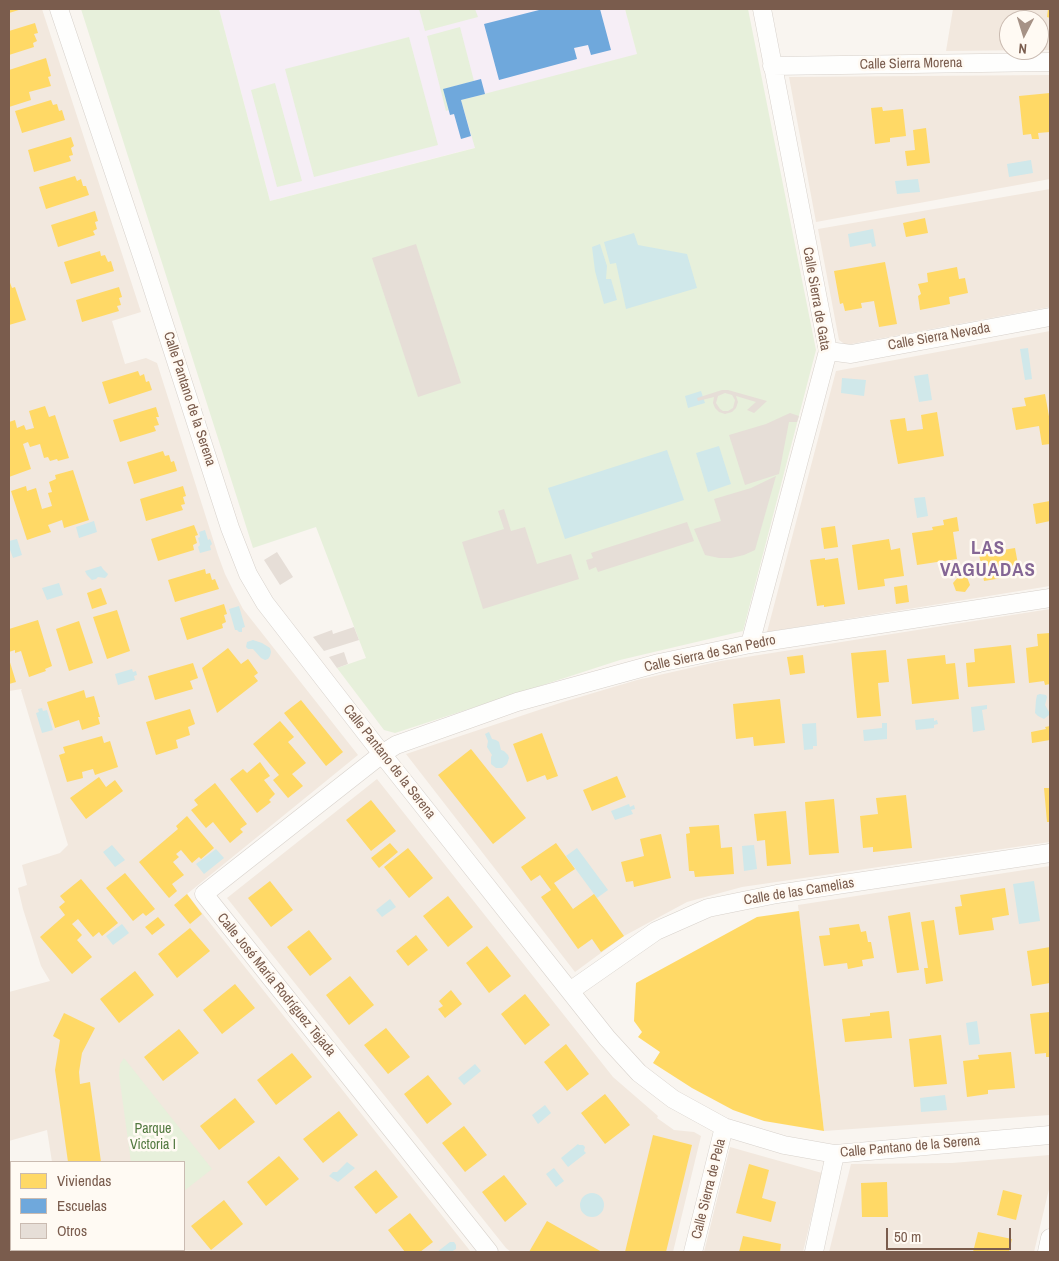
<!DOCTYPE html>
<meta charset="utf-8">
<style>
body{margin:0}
#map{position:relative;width:1059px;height:1261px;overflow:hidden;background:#f9f5f0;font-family:"Archivo Narrow",sans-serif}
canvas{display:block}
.frame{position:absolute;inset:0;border:10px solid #7a5c4d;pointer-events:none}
.legend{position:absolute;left:10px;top:1161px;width:175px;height:90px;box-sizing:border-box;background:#fffaf3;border:1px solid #cabbb1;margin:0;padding:6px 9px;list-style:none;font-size:15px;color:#7a5c4d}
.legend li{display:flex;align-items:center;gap:10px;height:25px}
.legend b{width:25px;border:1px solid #cabbb1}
.north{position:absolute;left:999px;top:10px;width:50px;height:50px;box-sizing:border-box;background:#fffaf3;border:1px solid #cabbb1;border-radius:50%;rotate:185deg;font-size:14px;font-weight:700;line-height:20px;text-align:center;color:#7a5c4d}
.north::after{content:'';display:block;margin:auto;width:18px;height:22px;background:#a69286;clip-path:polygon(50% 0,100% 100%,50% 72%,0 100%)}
.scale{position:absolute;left:886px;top:1228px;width:125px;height:22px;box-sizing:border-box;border:2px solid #7a5c4d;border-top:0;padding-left:6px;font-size:15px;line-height:18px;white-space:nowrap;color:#7a5c4d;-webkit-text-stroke:4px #fffaf3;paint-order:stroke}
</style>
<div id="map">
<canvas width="1059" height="1261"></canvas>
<div class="frame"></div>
<ul class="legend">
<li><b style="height:14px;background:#ffd966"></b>Viviendas</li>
<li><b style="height:14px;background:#6fa8dc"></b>Escuelas</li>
<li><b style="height:14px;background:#e6ded7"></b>Otros</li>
</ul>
<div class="north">N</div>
<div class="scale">50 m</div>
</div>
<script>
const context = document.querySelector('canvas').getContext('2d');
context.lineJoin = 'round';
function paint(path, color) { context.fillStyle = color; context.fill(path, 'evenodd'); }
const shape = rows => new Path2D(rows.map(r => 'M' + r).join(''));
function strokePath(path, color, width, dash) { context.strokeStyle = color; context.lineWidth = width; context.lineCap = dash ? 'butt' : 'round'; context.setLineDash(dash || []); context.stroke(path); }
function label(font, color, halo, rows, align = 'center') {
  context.font = font + ' "Archivo Narrow",sans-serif'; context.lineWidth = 5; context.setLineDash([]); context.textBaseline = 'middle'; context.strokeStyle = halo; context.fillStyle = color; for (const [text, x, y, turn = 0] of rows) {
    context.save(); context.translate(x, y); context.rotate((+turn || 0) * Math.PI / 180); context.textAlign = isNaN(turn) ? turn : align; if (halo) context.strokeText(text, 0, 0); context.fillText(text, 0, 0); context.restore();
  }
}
paint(shape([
 [9,9,42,9,141,312,112,321,125,364,146,358,157,363,218,555,225,574,234,592,243,609,358,755,187,894,471,1252,74,1252,73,1250,184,1250,184,1162,52,1162,47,1130,9,1141,9,992,50,981,41,966,23,909,18,888,27,885,22,865,60,853,68,845,21,690,22,689,9,691],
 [953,9,1050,9,1050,50,1039,50,1039,20,1009,20,1009,50,1032,50,946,51],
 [1050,75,1050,179,816,222,789,77],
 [1050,189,1050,307,846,345,839,340,818,229],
 [1050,331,1050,586,767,632,836,371],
 [1050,609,1050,842,742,887,687,902,624,936,575,972,406,754,563,702,637,680,721,661],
 [377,779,613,1077,658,1116,657,1118,674,1130,694,1132,701,1136,673,1252,511,1252,506,1248,227,898],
 [1050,866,1050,1115,824,1131,798,905],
 [730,1147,822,1173,803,1252,704,1252],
 [1050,1155,1050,1185,1034,1252,829,1252,851,1164,952,1163]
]), '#f2e8de');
paint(shape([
 [219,9,625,9,650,102,270,201]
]), '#f6eef6');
paint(shape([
 [81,9,219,9,270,201,475,148,461,100,637,54,625,9,748,9,816,350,743,631,620,660,395,733,384,730,337,668,366,658,316,527,253,548],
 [419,9,475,9,478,17,425,31],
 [460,27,474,81,444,89,449,110,446,111,427,36],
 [409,37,438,145,314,177,285,69],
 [275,83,302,181,277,187,251,90],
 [124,1058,212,1169,184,1191,184,1162,131,1162,119,1075,120,1064]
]), '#e7f0db');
paint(shape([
 [1031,160,1033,173,1009,177,1007,164],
 [918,179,920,192,897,194,895,181],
 [873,229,876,246,872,247,871,243,850,247,848,234],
 [634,233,638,245,687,254,697,288,626,309,616,263,610,264,604,242],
 [600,244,607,266,606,279,611,279,617,300,604,304,595,271,592,247],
 [1028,348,1032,379,1025,380,1020,349],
 [928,374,932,400,919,402,914,376],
 [842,378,866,380,864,396,841,393],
 [701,391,705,403,688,408,685,396],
 [719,446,731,484,708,492,696,453],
 [667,450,684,500,565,539,548,488],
 [925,497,928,516,917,518,914,498],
 [94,521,97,532,79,538,76,527],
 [205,530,208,540,210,539,212,544,210,546,211,550,200,553,198,547,200,545,198,538,200,537,199,532],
 [17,539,22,555,13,558,9,547,9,541],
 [101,566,103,569,108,574,107,576,105,578,98,577,96,579,92,580,87,575,85,571],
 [59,583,63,595,47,600,42,588],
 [239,606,245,627,242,628,242,632,239,632,237,630,235,630,229,609],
 [253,640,262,643,270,648,271,652,270,656,268,659,265,660,261,658,253,649,248,649,246,647,247,642],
 [132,669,133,672,136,671,137,675,134,676,135,680,118,685,115,674],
 [1040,694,1046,695,1047,697,1045,705,1049,712,1049,715,1044,719,1038,716,1035,713,1036,700,1037,695],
 [987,705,987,709,982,710,985,730,973,732,971,707],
 [42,708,43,711,47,710,53,730,42,733,36,713,39,712,38,709],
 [934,718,934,721,937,720,938,724,934,725,934,728,916,730,915,720],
 [816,723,817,746,813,746,813,749,804,750,802,724],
 [882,723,887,723,887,739,864,741,863,730,882,728],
 [489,732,492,739,496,740,499,742,501,750,504,751,508,755,509,758,507,764,502,768,496,768,491,764,491,757,492,755,487,747,488,741,485,734],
 [629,804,630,807,634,805,635,809,631,810,633,814,615,820,611,811],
 [112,845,125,860,115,867,103,852],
 [754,845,757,869,744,871,742,846],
 [577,848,608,890,597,898,566,856],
 [216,849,224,858,204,874,196,864],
 [1034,881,1040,921,1019,924,1013,884],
 [390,899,396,907,382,917,376,910],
 [122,924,129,933,113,945,106,936],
 [977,1021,980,1044,969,1045,966,1023],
 [475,1064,481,1071,464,1085,458,1078],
 [945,1095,947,1110,921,1112,920,1098],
 [545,1105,551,1113,538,1124,532,1115],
 [578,1144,579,1145,583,1145,585,1147,584,1151,586,1153,568,1167,561,1158],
 [347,1162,355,1168,338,1182,329,1176,333,1172,337,1172],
 [554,1168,564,1181,556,1187,546,1174],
 '580 1205a12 12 0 1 1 24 0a12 12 0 1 1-24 0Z',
 [450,1242,454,1242,456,1245,456,1249,451,1252,437,1252]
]), '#d0e8ea');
paint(shape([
 [9,9,22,9,9,13],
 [1048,9,1050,9,1050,18,1047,17],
 [35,23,38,33,34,34,37,41,33,43,34,47,9,55,9,31],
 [46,58,51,76,48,77,51,86,29,92,31,100,9,107,9,70],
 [1050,93,1050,132,1038,133,1039,139,1032,139,1031,134,1023,135,1019,96],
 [51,100,53,105,57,104,59,111,62,110,65,120,22,133,15,111],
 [882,107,883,111,903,109,906,136,890,138,890,142,875,144,871,108],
 [926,128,930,163,907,166,905,151,915,150,913,130],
 [71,137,74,146,71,148,73,155,69,156,71,161,34,172,28,150],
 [75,176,77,181,81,179,83,186,86,186,89,195,46,209,39,187],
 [95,211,98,221,95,222,97,229,93,231,95,235,58,247,51,225],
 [925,218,928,233,906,237,903,223],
 [100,251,101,256,105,255,108,262,111,261,114,271,71,284,64,262],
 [885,262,897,324,879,327,874,301,861,303,862,308,845,311,843,303,840,304,834,271],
 [957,267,959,279,965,278,968,293,949,297,950,304,920,310,918,296,921,294,918,284,928,282,927,273],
 [9,280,12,288,15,287,26,320,9,325],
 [119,287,122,297,119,298,121,305,117,306,119,311,82,322,76,300],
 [138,371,140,376,144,374,146,382,149,381,152,390,109,404,102,382],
 [1045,394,1050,422,1050,444,1042,445,1039,426,1016,430,1012,408,1026,406,1024,398],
 [45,406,49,417,55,415,69,458,58,461,57,459,50,461,48,457,44,458,40,444,30,447,28,442,23,444,31,469,9,477,9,422,15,420,17,428,24,425,26,430,34,428,29,411],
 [156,407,159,417,156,417,159,425,154,426,156,431,120,442,113,420],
 [937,412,944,456,898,464,890,420,905,418,907,431,923,429,921,415],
 [163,451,165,456,169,455,171,462,174,461,177,471,134,484,127,462],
 [73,470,89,520,64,528,62,520,48,525,51,532,27,540,11,491,26,486,27,491,36,488,42,509,52,506,48,493,52,492,49,482,56,479,55,475],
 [183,486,186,496,183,497,185,504,181,505,183,510,146,521,140,499],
 [1050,501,1050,521,1036,524,1033,504],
 [957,517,959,531,953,532,957,559,917,565,912,533,933,530,932,527,944,525,943,520],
 [194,525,198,535,195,536,197,543,193,545,194,550,158,561,151,539],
 [835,526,838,547,824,549,821,528],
 [889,539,891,550,900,548,904,576,884,579,885,586,858,590,852,545],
 [1015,548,1020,575,984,581,979,554],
 [825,558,825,560,838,558,845,604,824,607,824,605,817,606,810,560],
 [205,569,206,574,210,573,212,580,215,579,219,589,175,602,168,580],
 [959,576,967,577,970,585,965,592,956,591,953,583],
 [907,585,909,602,896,604,894,587],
 [101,588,107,604,92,609,87,593],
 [224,604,227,614,224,615,226,622,222,624,223,628,187,640,180,618],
 [117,610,130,651,107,659,93,617],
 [38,620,52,666,45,669,46,671,29,677,21,651,15,653,15,650,9,652,9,629],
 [79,621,93,663,69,671,56,629],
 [1050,633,1050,684,1045,685,1044,681,1029,683,1026,648,1038,646,1037,634],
 [1011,645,1015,683,968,687,966,663,975,662,974,649],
 [228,648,241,664,248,659,258,673,254,676,258,681,217,713,202,668],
 [886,650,889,682,878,683,881,716,857,718,851,653],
 [803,655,805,673,790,675,787,657],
 [945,655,946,664,955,663,959,699,912,704,907,659],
 [9,659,16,682,9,684],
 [193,663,198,678,190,681,193,689,155,700,148,676],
 [84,690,86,698,94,696,100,717,98,717,100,724,82,730,79,720,55,728,47,702],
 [780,699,785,743,754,746,753,737,736,739,733,704],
 [301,700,343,752,326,766,284,713],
 [190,709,195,724,188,727,190,735,176,740,178,748,156,755,146,722],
 [280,721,294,737,288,742,306,763,292,774,303,786,288,798,273,780,279,775,253,744],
 [1050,726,1050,740,1032,743,1031,732,1046,729,1045,727],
 [542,733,558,776,547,780,545,775,527,782,513,744],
 [102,736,104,743,110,741,118,767,95,775,93,769,82,772,83,778,67,782,59,755,65,753,63,747],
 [471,749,526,818,493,844,438,775],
 [260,762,270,776,264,780,275,794,269,800,271,802,257,813,230,779,243,769,247,773],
 [617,776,626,797,592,811,583,790],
 [99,777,106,787,115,780,123,791,86,819,70,798],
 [215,783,247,824,240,829,243,832,230,843,213,822,206,828,191,810,198,805,194,800],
 [1044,788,1050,788,1050,822,1047,822],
 [906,795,912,848,873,852,873,847,863,848,860,816,878,814,876,798],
 [834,799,839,853,809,855,805,802],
 [371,800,396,831,371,851,346,820],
 [786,811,791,864,767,866,765,840,757,841,754,814],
 [187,816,214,848,201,859,199,857,192,863,181,850,176,854,179,857,173,862,184,875,172,884,177,891,169,898,139,862,178,829,176,826],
 [719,825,721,848,732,847,734,874,695,877,694,871,689,871,686,834,690,833,689,827],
 [661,834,671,878,634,887,633,881,626,882,621,862,644,856,640,839],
 [390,843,398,852,379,868,371,858],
 [556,843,575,869,554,883,573,909,594,894,624,936,601,952,592,939,578,949,541,897,551,890,540,875,531,881,521,867],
 [408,848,433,878,409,898,384,867],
 [125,873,155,909,146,916,143,913,133,921,106,888],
 [81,879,118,923,102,936,99,932,93,937,78,919,72,924,82,935,77,940,92,957,72,974,40,937,65,915,59,907,65,902,60,896],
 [270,881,293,910,271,927,248,898],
 [1005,888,1009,915,992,918,994,930,959,935,955,907,962,906,960,895],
 [187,894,202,914,190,924,174,905],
 [448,896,473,927,448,947,423,916],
 [799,911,824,1131,764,1121,733,1110,692,1088,653,1063,660,1052,638,1037,642,1032,634,1021,636,983,757,917],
 [910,912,919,970,897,973,888,916],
 [158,917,165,925,152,935,145,927],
 [934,920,943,981,926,984,924,968,928,968,921,922],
 [859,924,861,932,866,931,868,942,871,942,874,958,862,960,863,966,848,969,847,963,824,966,819,936,830,935,829,928],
 [190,928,210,951,177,978,158,954],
 [309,930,332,959,310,976,287,947],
 [416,935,428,950,408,966,396,951],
 [487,946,511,976,489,993,466,963],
 [1050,947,1050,983,1032,986,1027,951],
 [135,971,154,995,119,1023,100,999],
 [350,976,374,1005,349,1025,326,995],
 [235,984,255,1008,222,1034,203,1010],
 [451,990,462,1004,445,1018,438,1009,443,1006,439,1001],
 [525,994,550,1025,525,1045,501,1014],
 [889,1011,892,1038,845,1042,842,1019,870,1016,870,1013],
 [1050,1012,1050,1057,1046,1057,1046,1053,1035,1054,1030,1014],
 [64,1013,95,1028,82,1053,79,1072,80,1084,90,1082,101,1162,68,1162,55,1070,60,1040,53,1036],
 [386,1028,410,1057,388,1074,364,1045],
 [179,1029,199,1053,163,1081,144,1057],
 [941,1035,947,1084,914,1087,909,1039],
 [566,1044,589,1074,567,1091,544,1062],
 [1011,1052,1015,1088,988,1090,988,1094,967,1097,963,1061,979,1059,978,1055],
 [292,1053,312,1077,276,1105,257,1080],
 [428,1075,452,1104,427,1124,404,1094],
 [605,1094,630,1125,605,1144,581,1113],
 [235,1098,255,1122,219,1150,200,1126],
 [339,1111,358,1135,323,1163,303,1139],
 [464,1126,487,1155,465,1172,442,1143],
 [653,1135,692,1145,666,1252,625,1252],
 [279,1156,299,1179,266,1206,247,1182],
 [749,1164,769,1170,762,1198,776,1202,771,1222,736,1213],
 [376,1170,398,1197,376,1214,354,1187],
 [504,1175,527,1204,505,1222,482,1192],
 [887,1182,888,1217,862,1217,861,1183],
 [1003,1190,1022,1195,1016,1220,997,1215],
 [224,1200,243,1224,211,1250,191,1226],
 [410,1213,433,1242,420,1252,405,1252,388,1230],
 [547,1221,602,1252,529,1252],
 [978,1232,1012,1239,1009,1252,973,1252],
 [743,1236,781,1244,780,1252,739,1252],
 [87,1250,121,1250,122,1252,88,1252]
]), '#ffd966');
paint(shape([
 [543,9,600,9,611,50,591,55,588,45,574,48,577,59,499,80,484,24],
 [481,79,485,94,461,100,471,136,461,139,454,114,450,115,443,89]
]), '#6fa8dc');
paint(shape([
 [416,244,461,383,418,397,372,258],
 [722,390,728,390,767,401,754,413,747,410,756,402,736,396,738,402,736,408,732,412,725,414,719,412,715,408,713,403,714,397,698,401,697,398],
 [725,393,732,395,735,400,733,408,728,411,723,411,720,409,716,403,718,396],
 [790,413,799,416,797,422,789,422,779,474,745,485,729,435,766,424],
 [776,476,755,550,744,555,731,558,719,558,705,555,694,529,721,521,714,499,751,488],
 [504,509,511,531,525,527,537,564,571,554,579,579,483,609,462,542,504,529,498,511],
 [687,522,694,541,598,572,596,567,589,570,586,560,593,558,591,553],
 [277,552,293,577,280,585,264,560],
 [354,627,359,640,324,651,313,637,332,630,333,634],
 [344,652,348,664,337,668,329,657]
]), '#e6ded7');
const minor = shape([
 [59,9,145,265,230,528,248,574,265,603,382,754,607,1038,639,1073,673,1099,724,1127,784,1145,835,1154,1050,1135],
 [772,66,1050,62],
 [828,351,851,354,1050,317],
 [750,644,828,351,762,9],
 [570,991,656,931,708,908,777,894,1050,853],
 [489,1252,204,894,382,754,396,745,517,702,659,663,750,644,1050,598],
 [693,1252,724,1127],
 [814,1252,835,1154],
 [1047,1252,1050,1238]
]);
strokePath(minor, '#d7d1cb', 19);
strokePath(minor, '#fefefd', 18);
label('14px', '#7a5c4d', '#fffaf3', [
 ["Calle Sierra Morena",911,64,-1],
 ["Calle Sierra de Gata",816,299,80],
 ["Calle Sierra Nevada",939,337,-10],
 ["Calle Pantano de la Serena",189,399,72],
 ["Calle Sierra de San Pedro",710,654,-12],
 ["Calle Pantano de la Serena",389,762,52],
 ["Calle de las Camelias",799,892,-9],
 ["Calle José María Rodríguez Tejada",276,985,51],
 ["Calle Pantano de la Serena",910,1147,-5],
 ["Calle Sierra de Pela",709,1189,-76]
]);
label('14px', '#537a41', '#fffaf3', [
 ["Parque",153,1129],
 ["Victoria I",153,1145]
]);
context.letterSpacing = '1px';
label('bold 19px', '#846695', '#fffaf3', [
 ["LAS",988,549],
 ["VAGUADAS",988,571]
]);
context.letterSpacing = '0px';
</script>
